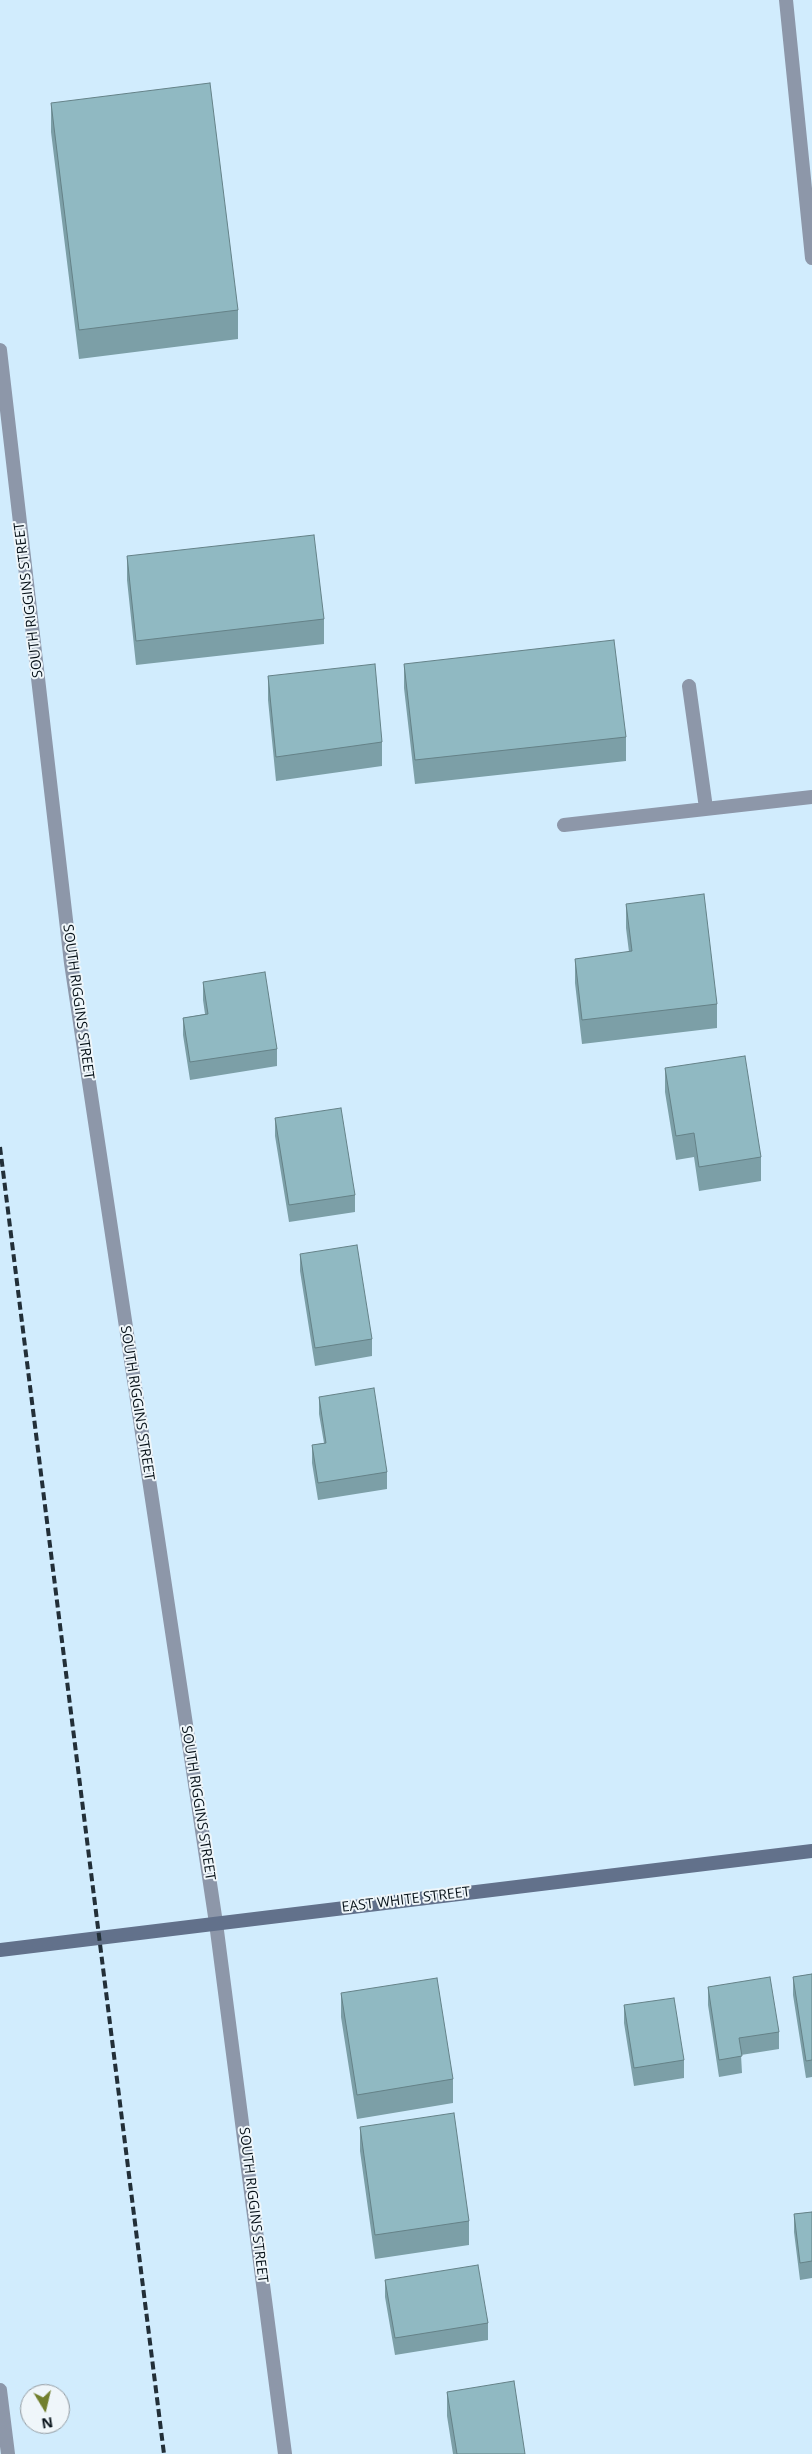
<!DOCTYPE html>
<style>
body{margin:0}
#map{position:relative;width:812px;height:2454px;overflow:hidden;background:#d1ecfd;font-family:"Open Sans",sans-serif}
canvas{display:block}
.north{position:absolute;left:20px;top:2384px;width:50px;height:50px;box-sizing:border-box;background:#eff6fa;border:1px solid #929aa0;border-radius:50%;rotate:171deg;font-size:14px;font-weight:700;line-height:20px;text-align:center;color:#061118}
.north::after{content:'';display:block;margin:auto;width:18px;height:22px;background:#72802e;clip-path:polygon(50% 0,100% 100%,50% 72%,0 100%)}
</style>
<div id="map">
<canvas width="812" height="2454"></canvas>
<div class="north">N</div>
</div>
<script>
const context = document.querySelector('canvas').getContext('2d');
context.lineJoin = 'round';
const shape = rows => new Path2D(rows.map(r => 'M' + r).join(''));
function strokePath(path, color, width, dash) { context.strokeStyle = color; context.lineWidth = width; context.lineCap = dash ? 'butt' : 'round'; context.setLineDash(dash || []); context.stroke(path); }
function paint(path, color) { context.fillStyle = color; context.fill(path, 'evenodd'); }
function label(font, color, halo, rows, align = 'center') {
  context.font = font + ' "Open Sans",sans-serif'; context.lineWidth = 4; context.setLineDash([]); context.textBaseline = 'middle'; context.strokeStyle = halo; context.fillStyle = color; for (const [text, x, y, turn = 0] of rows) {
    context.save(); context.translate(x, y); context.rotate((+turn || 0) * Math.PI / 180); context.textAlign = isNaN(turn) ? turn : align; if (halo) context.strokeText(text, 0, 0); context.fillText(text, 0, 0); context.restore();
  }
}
strokePath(shape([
 [689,686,706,808],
 [564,825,812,797]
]), '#8d97a9', 14);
strokePath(shape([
 [786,0,812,258],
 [0,350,71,963,216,1923,285,2454]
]), '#8d97a9', 14);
strokePath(shape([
 [0,2390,8,2454]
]), '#8d97a9', 14);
strokePath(shape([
 [0,1950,812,1851]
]), '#62718b', 14);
strokePath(shape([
 [0,1147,164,2454]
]), '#222f38', 4, [8, 4]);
paint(shape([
 [51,103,238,310,238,339,79,359,51,132],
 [127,556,324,619,324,644,136,665,127,580],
 [404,664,626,737,626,761,415,784,404,688],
 [268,676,382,742,382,766,276,781,268,700],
 [626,904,717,1004,717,1028,582,1044,575,983,575,959,629,952,626,928],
 [203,982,277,1049,277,1066,190,1080,183,1035,183,1018,205,1014,203,1000],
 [665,1068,761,1157,761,1181,699,1191,694,1157,676,1160,665,1092],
 [275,1118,355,1195,355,1212,289,1222,275,1136],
 [300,1254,372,1339,372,1356,315,1366,300,1271],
 [319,1397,387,1472,387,1489,318,1500,312,1463,312,1445,324,1443,319,1414],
 [812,1974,812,2077,806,2078,793,1995,793,1977],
 [708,1987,779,2032,779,2049,741,2055,742,2073,719,2077,708,2005],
 [341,1993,453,2079,453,2103,357,2119,341,2017],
 [624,2005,684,2060,684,2078,634,2086,624,2023],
 [360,2127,469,2221,469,2245,375,2259,360,2151],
 [812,2212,812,2278,800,2280,794,2232,794,2214],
 [385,2280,488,2323,488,2340,395,2355,385,2297],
 [447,2392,525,2454,453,2454,447,2416]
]), '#7c9fa7');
const building = shape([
 [210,83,238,310,79,330,51,103,210,83],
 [314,535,324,619,136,641,127,556,314,535],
 [614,640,626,737,415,760,404,664,614,640],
 [375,664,382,742,276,757,268,676,375,664],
 [704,894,717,1004,582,1020,575,959,632,951,626,904,704,894],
 [265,972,277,1049,190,1062,183,1018,208,1014,203,982,265,972],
 [745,1056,761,1157,699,1167,694,1133,676,1136,665,1068,745,1056],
 [341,1108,355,1195,289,1205,275,1118,341,1108],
 [357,1245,372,1339,315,1348,300,1254,357,1245],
 [374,1388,387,1472,318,1483,312,1445,326,1443,319,1397,374,1388],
 [812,1974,812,2060,806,2061,793,1977,812,1974],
 [770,1977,779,2032,739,2038,742,2056,719,2060,708,1987,770,1977],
 [437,1978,453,2079,357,2095,341,1993,437,1978],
 [674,1998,684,2060,634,2068,624,2005,674,1998],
 [454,2113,469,2221,375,2235,360,2127,454,2113],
 [812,2212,812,2261,800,2263,794,2214,812,2212],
 [478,2265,488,2323,395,2338,385,2280,478,2265],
 [514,2381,525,2454,457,2454,447,2392,514,2381]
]);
paint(building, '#90b9c2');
strokePath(building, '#658288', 1);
label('14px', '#061118', '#eff6fa', [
 ["SOUTH RIGGINS STREET",29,600,-97],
 ["SOUTH RIGGINS STREET",78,1002,82],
 ["SOUTH RIGGINS STREET",137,1403,81],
 ["SOUTH RIGGINS STREET",198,1803,81],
 ["EAST WHITE STREET",406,1900,-7],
 ["SOUTH RIGGINS STREET",253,2205,83]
]);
</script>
